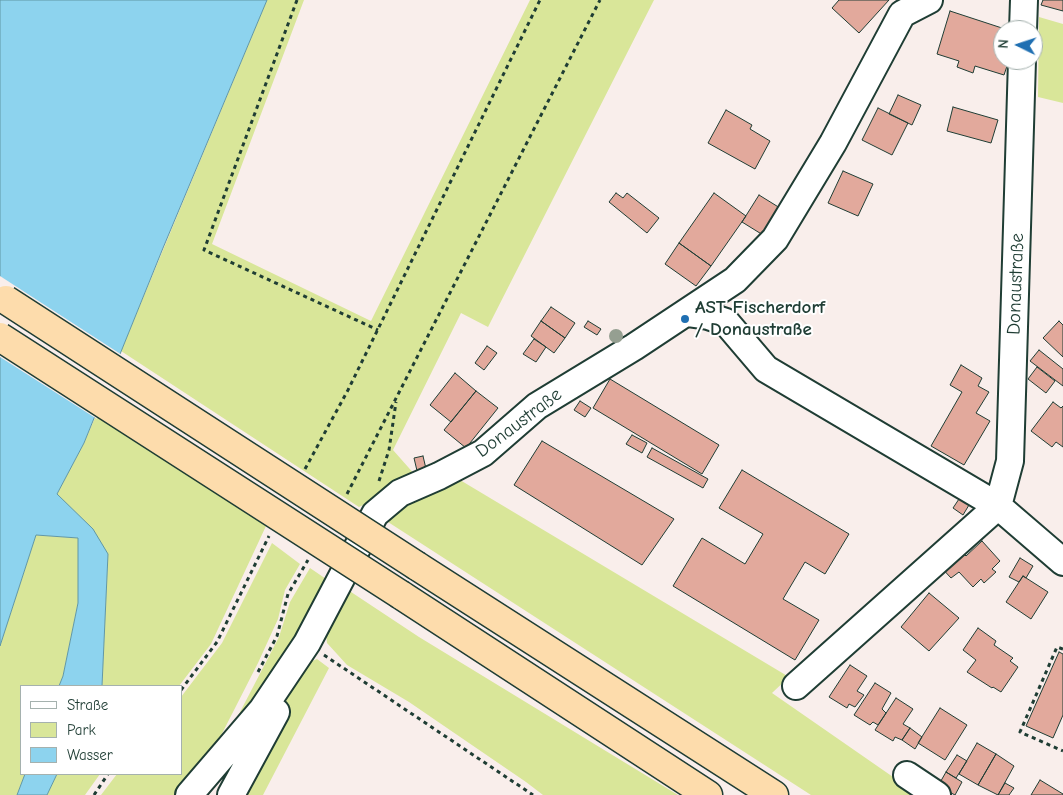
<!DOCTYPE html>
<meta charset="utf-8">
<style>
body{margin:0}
#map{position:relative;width:1063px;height:795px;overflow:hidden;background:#f9eeeb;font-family:"Comic Neue",sans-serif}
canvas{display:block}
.legend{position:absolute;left:20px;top:685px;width:162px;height:90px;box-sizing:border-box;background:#fff;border:1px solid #a5b1ae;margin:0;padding:6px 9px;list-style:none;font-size:15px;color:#1f3d34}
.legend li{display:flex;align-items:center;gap:10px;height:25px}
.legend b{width:25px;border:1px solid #a5b1ae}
.north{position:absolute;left:993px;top:20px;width:50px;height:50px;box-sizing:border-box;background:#fff;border:1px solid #a5b1ae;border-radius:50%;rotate:274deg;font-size:14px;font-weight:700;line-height:20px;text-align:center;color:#1f3d34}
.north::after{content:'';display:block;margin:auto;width:18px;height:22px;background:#1f6fb2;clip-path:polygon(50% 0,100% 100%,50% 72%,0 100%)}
</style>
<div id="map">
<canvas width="1063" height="795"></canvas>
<ul class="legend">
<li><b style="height:6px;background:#fff"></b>Straße</li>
<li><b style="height:14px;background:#d9e699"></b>Park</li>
<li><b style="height:14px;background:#8dd3ee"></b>Wasser</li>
</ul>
<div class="north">N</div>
</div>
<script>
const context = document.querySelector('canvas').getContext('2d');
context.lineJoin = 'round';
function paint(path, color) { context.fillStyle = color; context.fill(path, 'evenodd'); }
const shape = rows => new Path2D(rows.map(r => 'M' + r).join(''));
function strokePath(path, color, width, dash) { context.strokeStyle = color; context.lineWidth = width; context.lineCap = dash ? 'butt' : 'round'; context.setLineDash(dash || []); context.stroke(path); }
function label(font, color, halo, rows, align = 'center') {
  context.font = font + ' "Comic Neue",sans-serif'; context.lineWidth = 4; context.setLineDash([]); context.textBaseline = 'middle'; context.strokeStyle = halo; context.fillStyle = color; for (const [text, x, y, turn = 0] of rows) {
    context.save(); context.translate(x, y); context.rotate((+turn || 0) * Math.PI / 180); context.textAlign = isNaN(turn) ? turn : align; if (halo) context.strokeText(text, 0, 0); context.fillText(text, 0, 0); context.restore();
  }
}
paint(shape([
 [267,0,304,0,212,244,371,321,530,0,654,0,488,327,461,313,393,450,416,476,414,480,359,507,121,351],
 [1039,17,1063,24,1063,103,1038,97],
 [97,413,266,526,211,644,179,686,102,686,108,554,57,494,84,443],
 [455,477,789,677,772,693,919,795,811,795,388,522,411,497],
 [36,535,78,538,78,603,63,676,59,686,21,686,21,774,25,774,17,795,0,795,0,646],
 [272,543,300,564,285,590,278,619,258,663,207,763,182,795,101,795,117,774,181,774,181,697,222,643],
 [310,568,329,581,307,630,226,739,279,637,290,602],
 [345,588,419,637,678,795,543,795,526,782,409,702,347,665,327,643,325,625],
 [317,659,329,668,263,795,237,795,283,709,298,667],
 [57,774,100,774,85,795,47,795]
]), '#d9e699');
const water = shape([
 [0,0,267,0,163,248,84,443,57,494,93,529,108,554,102,686,59,686,63,676,78,603,78,538,36,535,0,646,0,0],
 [25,774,57,774,47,795,17,795,25,774]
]);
paint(water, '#8dd3ee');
strokePath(water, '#6197a4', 1);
paint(shape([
 [0,276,122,355,97,419,0,357]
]), '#f9eeeb');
const building = shape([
 [839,0,889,0,859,33,832,8,839,0],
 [1043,0,1063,0,1063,11,1041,5,1043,0],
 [950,11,1008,30,1003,30,1003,60,1009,60,1004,75,975,66,973,73,957,67,959,61,937,54,950,11],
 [898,95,921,105,912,125,889,114,898,95],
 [953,107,998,120,991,143,947,131,953,107],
 [878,108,908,123,892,155,862,140,878,108],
 [726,110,752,125,750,129,770,141,755,169,708,143,726,110],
 [843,171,873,184,858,216,828,203,843,171],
 [616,193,623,198,627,193,659,218,647,233,609,202,616,193],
 [714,193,746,216,711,266,679,243,714,193],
 [759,195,780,208,763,235,742,222,759,195],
 [679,243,711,266,696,286,665,264,679,243],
 [551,307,575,323,565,338,541,321,551,307],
 [541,321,565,338,554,353,531,336,541,321],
 [588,321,601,329,597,335,584,327,588,321],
 [1059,321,1063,325,1063,357,1043,338,1059,321],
 [534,339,546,347,536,362,523,354,534,339],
 [487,346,497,353,484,370,475,363,487,346],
 [1039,350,1063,369,1063,386,1030,361,1039,350],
 [961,365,982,378,978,386,989,392,976,413,990,421,964,465,931,446,962,392,950,385,961,365],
 [1037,367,1055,381,1046,393,1028,379,1037,367],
 [455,373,476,391,451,422,430,405,455,373],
 [610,379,719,445,702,474,593,408,610,379],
 [476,391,498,408,466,448,444,430,476,391],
 [580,401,591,408,585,417,574,410,580,401],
 [1053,402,1061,408,1063,406,1063,447,1056,442,1052,447,1031,431,1053,402],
 [632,435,647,443,642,453,626,444,632,435],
 [542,441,674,519,642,565,514,485,542,441],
 [652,448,708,479,703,488,647,457,652,448],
 [423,456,427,473,418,475,414,458,423,456],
 [742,470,849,534,825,574,805,562,783,599,819,620,795,660,673,586,702,538,745,564,763,534,719,508,742,470],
 [959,499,969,505,963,515,953,508,959,499],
 [982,541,1000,561,992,569,996,572,984,583,981,579,973,587,959,572,951,578,939,565,957,547,966,556,982,541],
 [1020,558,1033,566,1026,578,1023,576,1019,582,1009,577,1020,558],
 [1023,576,1048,592,1031,619,1006,602,1023,576],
 [929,593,959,618,929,651,901,627,929,593],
 [978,628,996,641,994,645,1013,658,1010,661,1018,667,1001,692,993,687,992,688,967,672,976,660,963,650,978,628],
 [1059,652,1063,654,1063,715,1053,738,1026,726,1059,652],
 [850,665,867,676,857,691,864,695,855,707,849,704,847,708,829,697,850,665],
 [875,683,891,693,882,709,886,713,878,725,873,722,870,725,854,715,875,683],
 [896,698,913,709,903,724,910,728,902,740,895,737,893,741,875,730,896,698],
 [940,708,967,725,945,760,918,743,940,708],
 [910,728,922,737,915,749,902,740,910,728],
 [977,743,996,754,978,785,959,774,977,743],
 [996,754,1014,766,998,795,978,785,996,754],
 [957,755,967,761,956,778,946,772,957,755],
 [946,772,962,782,955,795,938,786,946,772],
 [1040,780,1063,794,1063,795,1031,795,1040,780],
 [1005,783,1014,788,1009,795,998,795,1005,783]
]);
paint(building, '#e2a99c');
strokePath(building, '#1f3d34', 1);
const minor = shape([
 [1023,30,1024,0],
 [687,313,708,316,726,322,766,369,998,506,1063,562],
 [796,686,998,506,1010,461,1022,60],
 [907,775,937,795],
 [189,795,262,710,307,643,375,514,400,493,439,476,483,453,537,406,634,347,735,280,775,239,833,143,902,14,929,0],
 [231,795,276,712]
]);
const highway = shape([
 [417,566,774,795],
 [401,595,708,795]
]);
strokePath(minor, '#1f3d34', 30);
strokePath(highway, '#1f3d34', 31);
strokePath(shape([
 [297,0,204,250,378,330],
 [305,469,348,390,540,0],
 [379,481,389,450,396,402],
 [347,494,600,0],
 [1063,649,1057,647,1020,732,1063,751],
 [324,655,533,795],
 [258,672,277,636,288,594,308,560],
 [181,690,217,642,269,536],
 [94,795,108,774]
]), '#1f3d34', 3, [4, 4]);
strokePath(minor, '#fff', 26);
strokePath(highway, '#fddcac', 28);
const highwayBridge = shape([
 [6,300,417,566],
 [0,337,401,595]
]);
strokePath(highwayBridge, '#1f3d34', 31, []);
strokePath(highwayBridge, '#fddcac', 28);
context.fillStyle = '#959f91';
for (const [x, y] of [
 [616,336]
]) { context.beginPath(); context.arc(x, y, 7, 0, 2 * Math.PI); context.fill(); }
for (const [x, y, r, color] of [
 [685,319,5,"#1f6fb2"]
]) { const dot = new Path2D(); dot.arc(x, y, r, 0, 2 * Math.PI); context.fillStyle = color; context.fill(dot); strokePath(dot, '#fff', 2); }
label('19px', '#1f3d34', '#fff', [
 ["Donaustraße",1016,284,-88],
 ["Donaustraße",519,423,-37]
]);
label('bold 19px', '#1f3d34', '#fff', [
 ["AST Fischerdorf",695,308],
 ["/ Donaustraße",695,330]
], 'left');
</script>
